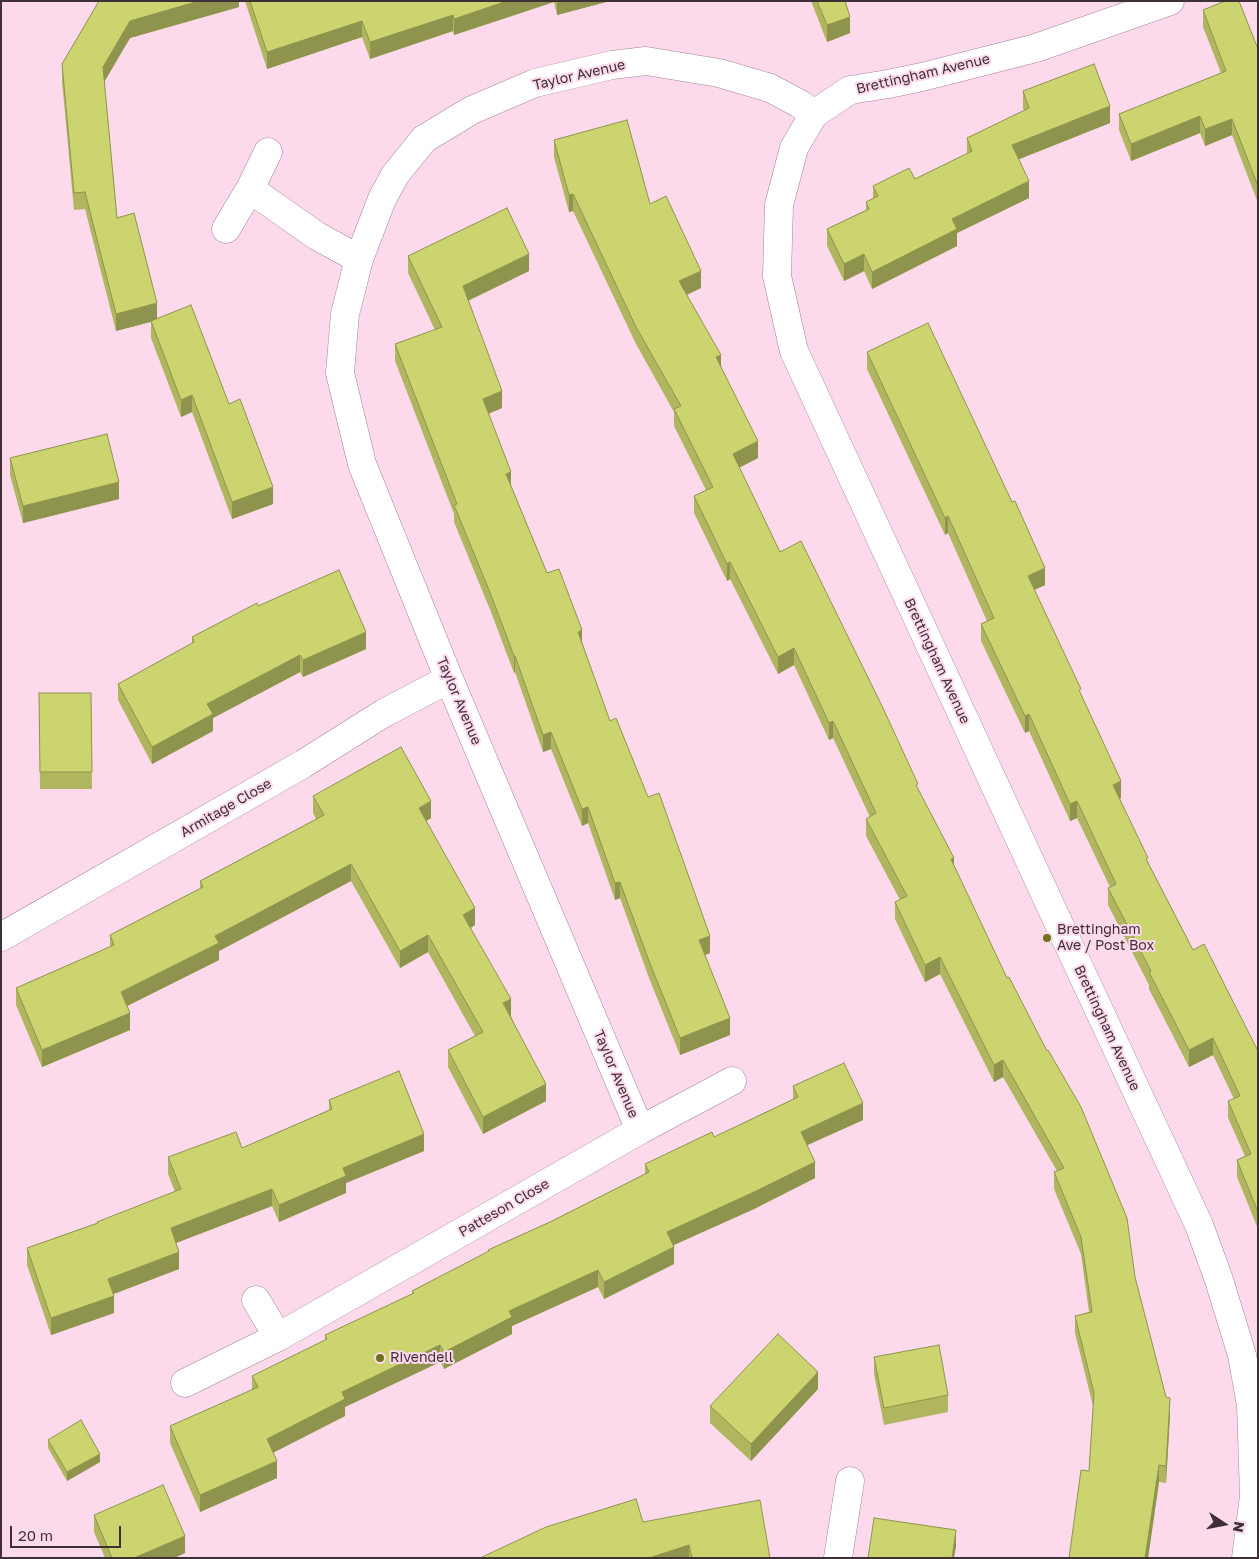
<!DOCTYPE html>
<style>
body{margin:0}
#map{position:relative;width:1259px;height:1559px;overflow:hidden;background:#fdd9ec;font-family:"Golos Text",sans-serif}
canvas{display:block}
.frame{position:absolute;inset:0;border:2px solid #3d3037;pointer-events:none}
.north{position:absolute;left:1199px;top:1499px;width:50px;height:50px;-webkit-text-stroke:4px #fdd9ec;paint-order:stroke;rotate:101deg;font-size:14px;font-weight:700;line-height:20px;text-align:center;color:#3d3037}
.north::after{content:'';display:block;margin:auto;width:18px;height:22px;background:#3d3037;clip-path:polygon(50% 0,100% 100%,50% 72%,0 100%)}
.scale{position:absolute;left:10px;top:1526px;width:111px;height:22px;box-sizing:border-box;border:2px solid #3d3037;border-top:0;padding-left:6px;font-size:15px;line-height:18px;white-space:nowrap;color:#3d3037;-webkit-text-stroke:4px #fdd9ec;paint-order:stroke}
</style>
<div id="map">
<canvas width="1259" height="1559"></canvas>
<div class="frame"></div>
<div class="north">N</div>
<div class="scale">20 m</div>
</div>
<script>
const context = document.querySelector('canvas').getContext('2d');
context.lineJoin = 'round';
const shape = rows => new Path2D(rows.map(r => 'M' + r).join(''));
function strokePath(path, color, width, dash) { context.strokeStyle = color; context.lineWidth = width; context.lineCap = dash ? 'butt' : 'round'; context.setLineDash(dash || []); context.stroke(path); }
function paint(path, color) { context.fillStyle = color; context.fill(path, 'evenodd'); }
function label(font, color, halo, rows, align = 'center') {
  context.font = font + ' "Golos Text",sans-serif'; context.lineWidth = 4; context.setLineDash([]); context.textBaseline = 'middle'; context.strokeStyle = halo; context.fillStyle = color; for (const [text, x, y, turn = 0] of rows) {
    context.save(); context.translate(x, y); context.rotate((+turn || 0) * Math.PI / 180); context.textAlign = isNaN(turn) ? turn : align; if (halo) context.strokeText(text, 0, 0); context.fillText(text, 0, 0); context.restore();
  }
}
const street = shape([
 [1170,1,1036,48,922,77,888,84,850,90,814,114,794,148,779,205,777,276,794,351,1071,950,1199,1225,1219,1280,1242,1355,1251,1405,1254,1496,1246,1558],
 [250,189,268,152],
 [226,229,250,189,317,236,359,259],
 [1,937,303,764,384,713,449,679],
 [640,1130,449,679,362,464,340,373,345,314,359,259,382,199,395,175,424,139,472,110,535,83,612,65,646,61,719,73,770,88,800,104,814,114],
 [256,1300,278,1337],
 [185,1383,278,1337,640,1130,732,1081],
 [838,1558,850,1481]
]);
strokePath(street, '#a58496', 29);
strokePath(street, '#fff', 28);
paint(shape([
 [99,1,239,1,239,7,130,38,104,82,117,218,157,318,229,404,273,504,232,519,192,412,181,417,151,338,151,322,116,331,85,209,74,210,62,81,62,64],
 [245,1,610,1,557,15,554,2,454,35,453,31,370,59,362,37,267,69],
 [811,1,848,1,845,2,850,33,827,42],
 [1203,10,1258,49,1258,203,1232,135,1205,146,1200,133,1131,161,1119,130,1119,114,1221,73,1203,27],
 [1023,91,1110,123,1019,159,1029,198,957,233,957,246,872,289,864,271,844,281,827,246,827,229,866,210,866,202,873,199,873,186,915,179,967,154,967,138,1024,111,1023,108],
 [554,140,650,204,701,288,687,295,721,366,758,458,739,467,780,552,918,790,954,866,1135,1277,1170,1415,1166,1483,1159,1482,1148,1558,1069,1558,1089,1471,1093,1406,1075,1333,1075,1316,1089,1312,1081,1254,1054,1189,1054,1172,1057,1171,1003,1077,994,1082,940,974,925,982,895,919,895,902,900,900,866,836,866,819,870,817,833,738,829,740,794,665,778,674,730,579,727,581,694,513,694,496,706,490,674,426,674,412,636,344,573,211,569,212,554,157],
 [408,256,529,271,468,301,502,408,488,414,511,486,547,573,582,643,610,721,710,953,705,955,730,1035,680,1055,649,978,620,898,615,900,588,823,582,826,551,749,543,752,515,672,514,673,491,612,454,522,454,514,395,361,395,344,435,330,408,273],
 [867,352,1045,585,1034,590,1081,696,1121,798,1119,799,1148,862,1193,950,1258,1051,1258,1229,1237,1177,1237,1160,1245,1156,1228,1118,1228,1101,1234,1099,1213,1055,1189,1067,1149,989,1149,985,1108,905,1108,888,1110,887,1077,818,1070,821,1029,731,1025,733,981,641,981,624,987,621,948,533,945,535,867,369],
 [10,458,119,499,23,523,10,475],
 [258,606,366,649,303,677,300,672,213,718,213,731,152,764,118,700,118,684,192,644,192,637],
 [39,693,91,693,92,789,40,789],
 [313,796,431,818,426,821,475,925,471,928,511,1016,546,1101,483,1134,448,1067,448,1050,475,1036,428,952,400,968,351,881,219,951,219,960,127,1006,130,1030,42,1067,16,1005,16,988,110,947,110,935,200,889,200,881,316,819,313,813],
 [793,1086,863,1120,807,1145,815,1178,754,1209,674,1245,674,1264,604,1299,598,1287,512,1326,512,1334,444,1369,440,1362,345,1407,345,1416,273,1452,277,1478,200,1512,170,1443,170,1426,252,1390,252,1376,325,1340,325,1335,412,1294,412,1291,488,1252,488,1250,550,1222,645,1174,645,1164,714,1137,793,1099],
 [329,1100,424,1151,346,1183,346,1193,279,1222,272,1206,176,1243,179,1269,114,1294,114,1313,51,1335,27,1265,27,1248,97,1223,175,1192,168,1174,168,1157,242,1148,329,1110],
 [874,1357,948,1395,948,1412,884,1425,874,1374],
 [818,1389,751,1461,710,1423,710,1406],
 [48,1440,100,1462,67,1481,48,1448],
 [94,1515,185,1553,174,1558,105,1558,94,1532],
 [643,1522,770,1558,480,1558]
]), '#afb65f');
paint(shape([
 [199,1,239,1,239,7,130,38,103,84,103,67,130,21],
 [507,1,554,1,554,2,454,35,454,19],
 [557,1,610,1,557,15],
 [453,15,453,31,370,59,370,42],
 [850,17,850,33,827,42,827,25],
 [362,21,362,37,267,69,267,52],
 [1110,106,1110,123,1012,162,1012,145],
 [1200,116,1200,133,1131,161,1131,144],
 [1232,119,1232,135,1205,146,1205,129],
 [1029,181,1029,198,957,233,957,246,872,289,872,272,952,219],
 [573,194,573,211,569,212,569,195],
 [529,254,529,271,463,303,463,286],
 [864,254,864,271,844,281,844,264],
 [701,271,701,288,679,298,679,281],
 [157,303,157,320,116,331,116,314],
 [721,355,721,372,716,357],
 [502,391,502,408,483,416,483,399],
 [192,395,192,412,181,417,181,400],
 [758,441,758,458,733,471,733,454],
 [511,472,511,489,506,474],
 [119,482,119,499,23,523,23,506],
 [273,487,273,504,232,519,232,502],
 [948,516,948,533,945,535,945,518],
 [730,562,730,579,727,581,727,564],
 [1045,568,1045,585,1028,593,1028,576],
 [582,630,582,647,578,632],
 [366,632,366,649,303,677,303,660],
 [794,648,794,665,778,674,778,657],
 [300,655,300,672,213,718,213,731,152,764,152,747,207,704],
 [514,656,515,656,515,672,514,673],
 [1029,714,1029,731,1025,733,1025,716],
 [833,721,833,738,829,740,829,723],
 [551,732,551,749,543,752,543,735],
 [1121,781,1121,798,1113,802,1113,785],
 [431,801,431,818,419,825,419,808],
 [1077,801,1077,818,1070,821,1070,804],
 [588,807,588,823,582,826,582,809],
 [954,858,954,875,951,859],
 [351,864,351,881,219,951,219,960,121,1009,121,992,215,936],
 [620,882,620,898,615,900,615,883],
 [475,908,475,925,463,932,463,915],
 [428,935,428,952,400,968,400,951],
 [710,936,710,953,699,957,699,940],
 [940,957,940,974,925,982,925,965],
 [511,999,511,1016,503,1020,503,1003],
 [130,1013,130,1030,42,1067,42,1050],
 [730,1018,730,1035,680,1055,680,1038],
 [1213,1038,1213,1055,1189,1067,1189,1050],
 [1003,1060,1003,1077,994,1082,994,1065],
 [546,1084,546,1101,483,1134,483,1117],
 [863,1103,863,1120,801,1148,801,1132],
 [424,1134,424,1151,346,1183,346,1193,279,1222,279,1205,343,1168],
 [815,1162,815,1178,754,1209,667,1248,667,1232],
 [272,1189,272,1206,171,1245,171,1228],
 [674,1247,674,1264,604,1299,604,1282],
 [179,1252,179,1269,108,1296,108,1279],
 [598,1270,598,1287,512,1326,512,1334,444,1369,444,1352,509,1311],
 [114,1296,114,1313,51,1335,51,1318],
 [440,1345,440,1362,345,1407,345,1416,267,1456,267,1439,342,1392],
 [818,1372,818,1389,751,1461,751,1444],
 [1170,1398,1170,1415,1166,1483,1166,1466],
 [100,1454,100,1462,67,1481,67,1472],
 [277,1461,277,1478,200,1512,200,1495],
 [1159,1465,1159,1482,1148,1558,1145,1558],
 [956,1530,956,1547,954,1558,952,1558],
 [185,1536,185,1553,174,1558,134,1558],
 [689,1545,689,1558,649,1558]
]), '#8e944d');
const building = shape([
 [99,1,199,1,130,21,103,67,117,218,134,213,157,303,116,314,85,192,74,193,62,64,99,1],
 [250,1,507,1,454,19,453,15,370,42,362,21,267,52,250,1],
 [817,1,845,1,850,17,827,25,817,1],
 [1225,1,1239,1,1258,49,1258,186,1232,119,1205,129,1200,116,1131,144,1119,114,1226,71,1203,10,1225,1],
 [1094,64,1110,106,1012,145,1029,181,952,219,957,229,872,272,864,254,844,264,827,229,869,209,866,202,878,196,873,186,909,168,915,179,972,151,967,138,1029,108,1023,91,1094,64],
 [627,120,650,204,666,196,701,271,679,281,721,355,716,357,758,441,733,454,780,552,801,541,882,706,918,784,916,785,954,858,951,859,1007,978,1009,977,1047,1051,1048,1050,1081,1107,1127,1218,1135,1277,1166,1397,1170,1398,1166,1466,1159,1465,1145,1558,1069,1558,1081,1470,1089,1471,1094,1393,1075,1316,1092,1312,1081,1237,1054,1172,1064,1168,1003,1060,994,1065,940,957,925,965,895,902,907,896,866,819,876,813,833,721,829,723,794,648,778,657,730,562,727,564,694,496,713,487,674,409,681,406,636,327,573,194,569,195,554,140,627,120],
 [507,208,529,254,463,286,502,391,483,399,511,472,506,474,547,573,559,569,582,630,578,632,610,721,616,718,648,797,659,793,710,936,699,940,730,1018,680,1038,649,961,620,882,615,883,588,807,582,809,551,732,543,735,515,656,514,656,491,595,454,505,457,504,395,344,442,327,408,256,507,208],
 [191,305,229,404,240,399,273,487,232,502,192,395,181,400,151,321,191,305],
 [928,323,1012,502,1015,501,1045,568,1028,576,1081,689,1079,690,1121,781,1113,785,1148,858,1146,859,1193,950,1204,944,1258,1051,1258,1212,1237,1160,1251,1154,1228,1101,1240,1096,1213,1038,1189,1050,1149,972,1151,971,1108,888,1116,884,1077,801,1070,804,1029,714,1025,716,981,624,994,618,948,516,945,518,867,352,928,323],
 [107,434,119,482,23,506,10,458,107,434],
 [339,570,366,632,303,660,300,655,207,704,213,714,152,747,118,684,194,642,192,637,257,603,258,606,339,570],
 [39,693,91,693,92,772,40,772,39,693],
 [401,747,431,801,419,808,475,908,463,915,511,999,503,1003,546,1084,483,1117,448,1050,483,1032,428,935,400,951,351,864,215,936,219,943,121,992,130,1013,42,1050,16,988,114,945,110,935,203,887,200,881,324,815,313,796,401,747],
 [844,1063,863,1103,801,1132,815,1162,754,1192,667,1232,674,1247,604,1282,598,1270,509,1311,512,1317,444,1352,440,1345,342,1392,345,1399,267,1439,277,1461,200,1495,170,1426,258,1387,252,1376,327,1339,325,1335,414,1293,412,1291,489,1251,488,1250,550,1222,649,1172,645,1164,712,1132,714,1137,798,1097,793,1086,844,1063],
 [399,1071,424,1134,343,1168,346,1176,279,1205,272,1189,171,1228,179,1252,108,1279,114,1296,51,1318,27,1248,98,1223,97,1222,181,1189,168,1157,236,1132,242,1148,332,1109,329,1100,399,1071],
 [778,1334,818,1372,751,1444,710,1406,778,1334],
 [939,1345,948,1395,884,1408,874,1357,939,1345],
 [81,1420,100,1454,67,1472,48,1440,81,1420],
 [163,1485,185,1536,134,1558,112,1558,94,1515,163,1485],
 [636,1499,643,1522,760,1500,770,1558,692,1558,689,1545,649,1558,480,1558,546,1527,636,1499],
 [874,1518,956,1530,952,1558,868,1558,874,1518]
]);
paint(building, '#cbd46e');
strokePath(building, '#8e944d', 1);
for (const [x, y, r, color] of [
 [1047,938,5,"#6e741c"],
 [380,1358,5,"#6e741c"]
]) { const dot = new Path2D(); dot.arc(x, y, r, 0, 2 * Math.PI); context.fillStyle = color; context.fill(dot); strokePath(dot, '#fdd9ec', 2); }
label('14px', '#3d3037', '#fdd9ec', [
 ["Brettingham Avenue",923,74,-13],
 ["Taylor Avenue",579,75,-13],
 ["Brettingham Avenue",937,661,65],
 ["Taylor Avenue",459,701,67],
 ["Armitage Close",226,808,-30],
 ["Brettingham Avenue",1107,1028,65],
 ["Taylor Avenue",616,1074,67],
 ["Patteson Close",504,1208,-30]
]);
label('14px', '#3d3037', '#fdd9ec', [
 ["Brettingham",1057,930],
 ["Ave / Post Box",1057,946],
 ["Rivendell",390,1358]
], 'left');
</script>
